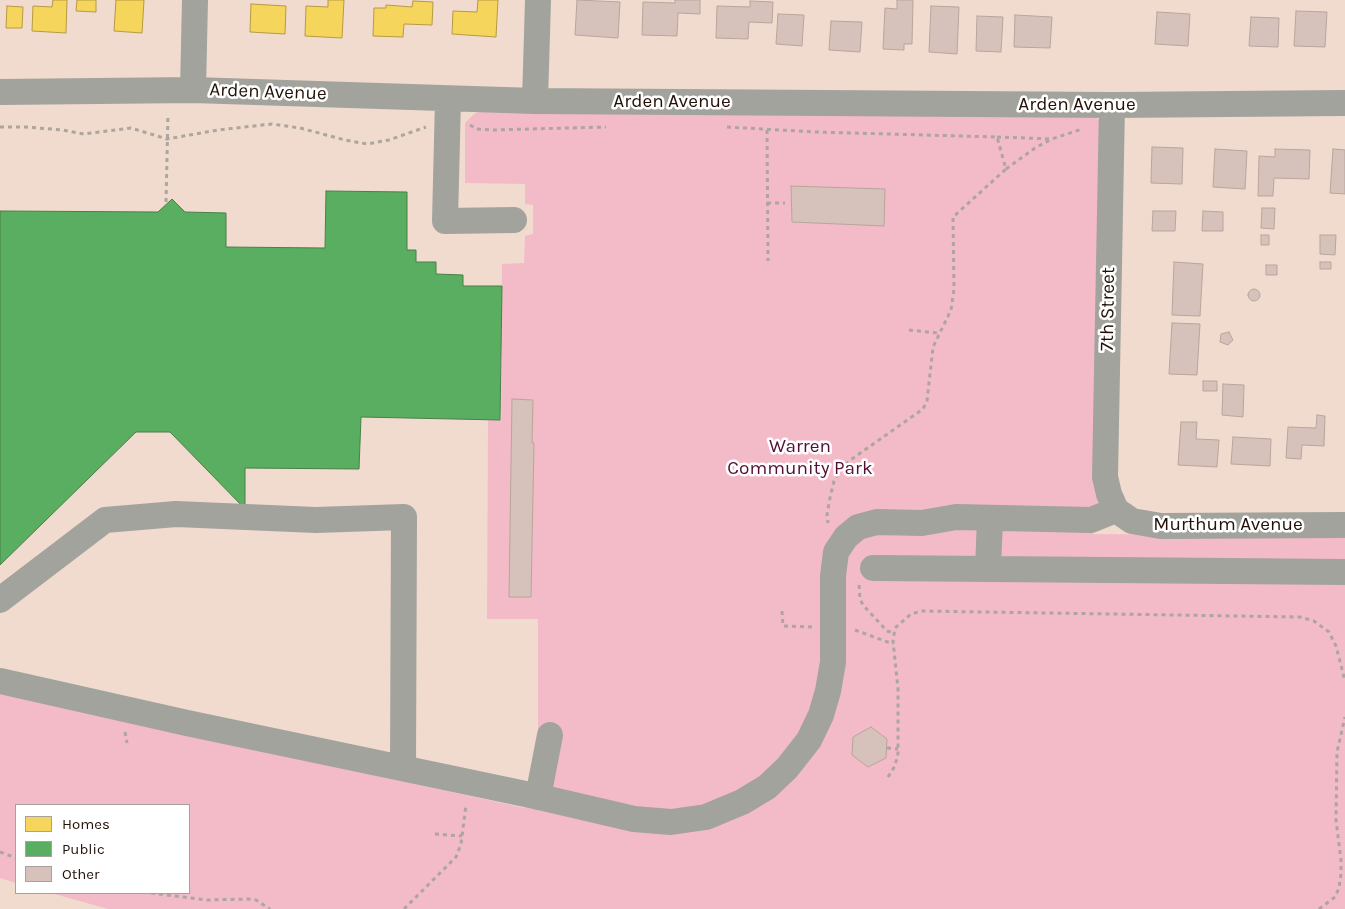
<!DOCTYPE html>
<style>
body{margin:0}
#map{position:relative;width:1345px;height:909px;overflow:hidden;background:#f1dbce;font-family:Karla,sans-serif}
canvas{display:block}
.legend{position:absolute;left:15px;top:804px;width:175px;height:90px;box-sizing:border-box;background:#fff;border:1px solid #a7a09c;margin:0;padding:6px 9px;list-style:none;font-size:15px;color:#221107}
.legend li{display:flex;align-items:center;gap:10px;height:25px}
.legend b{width:25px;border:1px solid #a7a09c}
</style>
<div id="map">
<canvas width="1345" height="909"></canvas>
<ul class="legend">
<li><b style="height:14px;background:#f6d55c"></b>Homes</li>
<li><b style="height:14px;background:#5aae61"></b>Public</li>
<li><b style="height:14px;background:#d6c2ba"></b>Other</li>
</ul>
</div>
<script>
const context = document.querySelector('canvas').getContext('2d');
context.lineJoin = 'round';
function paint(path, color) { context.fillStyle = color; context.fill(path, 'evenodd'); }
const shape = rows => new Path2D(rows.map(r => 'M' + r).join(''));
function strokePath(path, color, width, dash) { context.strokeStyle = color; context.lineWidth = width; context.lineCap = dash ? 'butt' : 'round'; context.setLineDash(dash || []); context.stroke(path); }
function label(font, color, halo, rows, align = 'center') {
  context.font = font + ' Karla,sans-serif'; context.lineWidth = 5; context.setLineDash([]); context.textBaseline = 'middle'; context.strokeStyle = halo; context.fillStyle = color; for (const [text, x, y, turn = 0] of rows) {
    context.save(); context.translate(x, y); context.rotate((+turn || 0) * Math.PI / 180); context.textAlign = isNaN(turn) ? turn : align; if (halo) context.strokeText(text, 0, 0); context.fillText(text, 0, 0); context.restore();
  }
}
paint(shape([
 [483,110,1090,116,1097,118,1102,125,1101,484,1093,534,1345,536,1345,909,108,909,51,893,189,893,189,805,16,805,16,883,0,878,0,694,525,808,529,776,543,735,538,730,538,619,487,619,488,420,501,420,502,264,524,263,525,236,533,234,533,205,525,204,525,184,465,183,465,123,474,114]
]), '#f3bbc8');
const homes = shape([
 [53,0,67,0,66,33,32,31,33,6,52,7,53,0],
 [77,0,96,0,96,12,76,11,77,0],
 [116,0,144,0,142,33,114,31,116,0],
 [328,0,344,0,342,38,305,36,306,6,328,7,328,0],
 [478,0,498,0,496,37,452,34,453,11,477,12,478,0],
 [413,1,433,2,432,25,404,24,403,37,373,36,374,8,386,8,386,5,412,7,413,1],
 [251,4,286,6,285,34,250,32,251,4],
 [7,6,23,7,22,28,6,28,7,6]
]);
paint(homes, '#f6d55c');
strokePath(homes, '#b69a42', 1);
const public = shape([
 [326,191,407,192,407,250,416,250,416,262,436,262,436,274,463,275,463,286,502,286,500,420,361,417,359,469,245,468,245,509,170,432,136,432,0,565,0,211,158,212,172,199,185,212,226,213,226,247,325,248,326,191]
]);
paint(public, '#5aae61');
strokePath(public, '#497f46', 1);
const building = shape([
 [577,0,620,2,618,38,575,35,577,0],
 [675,0,700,0,700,14,678,13,677,36,642,35,643,2,675,3,675,0],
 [897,0,913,0,912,44,904,44,904,50,883,49,885,8,897,9,897,0],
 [750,1,773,2,772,23,749,22,748,39,716,38,717,6,750,7,750,1],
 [931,6,959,7,957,54,929,52,931,6],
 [1296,11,1327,12,1325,47,1294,46,1296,11],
 [1157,12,1190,14,1188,46,1155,44,1157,12],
 [778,14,804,15,802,46,776,44,778,14],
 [1015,15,1052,17,1050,48,1014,47,1015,15],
 [977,16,1003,17,1001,52,976,51,977,16],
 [1251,17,1279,18,1278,47,1249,46,1251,17],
 [831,21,862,22,860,52,829,50,831,21],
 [1152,147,1183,148,1182,184,1151,183,1152,147],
 [1215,149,1247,151,1245,189,1213,187,1215,149],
 [1275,149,1310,150,1309,179,1274,178,1273,196,1258,196,1259,156,1275,157,1275,149],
 [1333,149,1345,150,1345,194,1330,193,1333,149],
 [791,186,885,189,884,226,792,222,791,186],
 [1262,208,1275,208,1274,229,1261,228,1262,208],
 [1153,211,1176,211,1175,231,1152,231,1153,211],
 [1203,211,1223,212,1223,231,1202,231,1203,211],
 [1261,235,1269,235,1269,245,1261,245,1261,235],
 [1320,235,1336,235,1335,255,1320,254,1320,235],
 [1174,262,1203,264,1200,316,1172,315,1174,262],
 [1320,262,1331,262,1331,269,1320,269,1320,262],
 [1266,265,1277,265,1277,275,1266,275,1266,265],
 '1248 295a6 6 0 1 1 12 0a6 6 0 1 1-12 0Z',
 [1172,323,1200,324,1197,375,1169,374,1172,323],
 [1229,332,1233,340,1228,345,1220,342,1221,334,1229,332],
 [1203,381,1217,381,1217,391,1203,391,1203,381],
 [1223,384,1244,385,1243,417,1222,415,1223,384],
 [512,399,533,400,532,443,534,443,531,597,509,597,512,399],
 [1317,415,1325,416,1324,446,1302,445,1301,459,1286,458,1288,427,1316,428,1317,415],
 [1181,422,1197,422,1196,439,1219,440,1217,467,1178,465,1181,422],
 [1233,437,1271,439,1270,466,1231,464,1233,437],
 [871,727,887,739,886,758,868,767,852,755,853,737,871,727]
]);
paint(building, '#d6c2ba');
strokePath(building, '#b8a59c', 1);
strokePath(shape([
 [470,125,477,129,493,130,606,127],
 [0,127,26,127,63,130,84,134,131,128,167,139,218,130,272,124,300,128,345,140,367,144,389,140,426,127],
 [727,127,816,132,997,137,1006,169,953,217,954,289,951,310,933,347,927,401,923,409,849,461,840,471,834,481,830,498,827,515,828,523],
 [767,130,768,261],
 [997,137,1052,139,1082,129],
 [1006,169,1035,148,1052,139],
 [166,202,168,114],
 [767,203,785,203],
 [909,330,938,333],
 [859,585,860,599,863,605,887,631,894,633],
 [782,611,783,626,812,627],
 [855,630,893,644],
 [125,732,127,743],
 [887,748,898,749],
 [888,777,895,766,898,753,898,689,893,641,895,628,911,614,922,611,1300,617,1314,621,1329,632,1336,646,1345,681],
 [435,834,462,836],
 [0,852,16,858],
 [151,893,206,900,248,899,256,900,270,909],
 [404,909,456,857,461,844,466,805],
 [1319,909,1335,897,1339,888,1341,874,1341,860,1336,820,1337,752,1345,717]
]), '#ada59e', 3, [4, 4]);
strokePath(shape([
 [193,90,195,0],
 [0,92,193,90,535,101,1112,105,1345,103],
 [448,99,445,221,514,220],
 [535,101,538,0],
 [1112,105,1105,477,1109,494,1116,510],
 [1116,510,1132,521,1161,526,1345,525],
 [873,568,1345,572],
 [988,569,990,518],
 [0,600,105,520,176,514,316,520,404,517,403,768],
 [0,681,187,723,535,796,634,819,671,822,706,817,742,802,767,787,787,768,809,740,821,715,828,691,833,662,833,576,836,552,846,537,858,527,877,522,922,523,956,517,1091,520,1116,510],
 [538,797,550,735]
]), '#a2a39d', 26);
label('19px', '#221107', '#fff', [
 ["Arden Avenue",268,92,2],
 ["Arden Avenue",672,102],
 ["Arden Avenue",1077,105],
 ["7th Street",1108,309,-89],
 ["Murthum Avenue",1228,525]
]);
label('19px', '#540f34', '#fff', [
 ["Warren",800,447],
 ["Community Park",800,469]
]);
</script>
